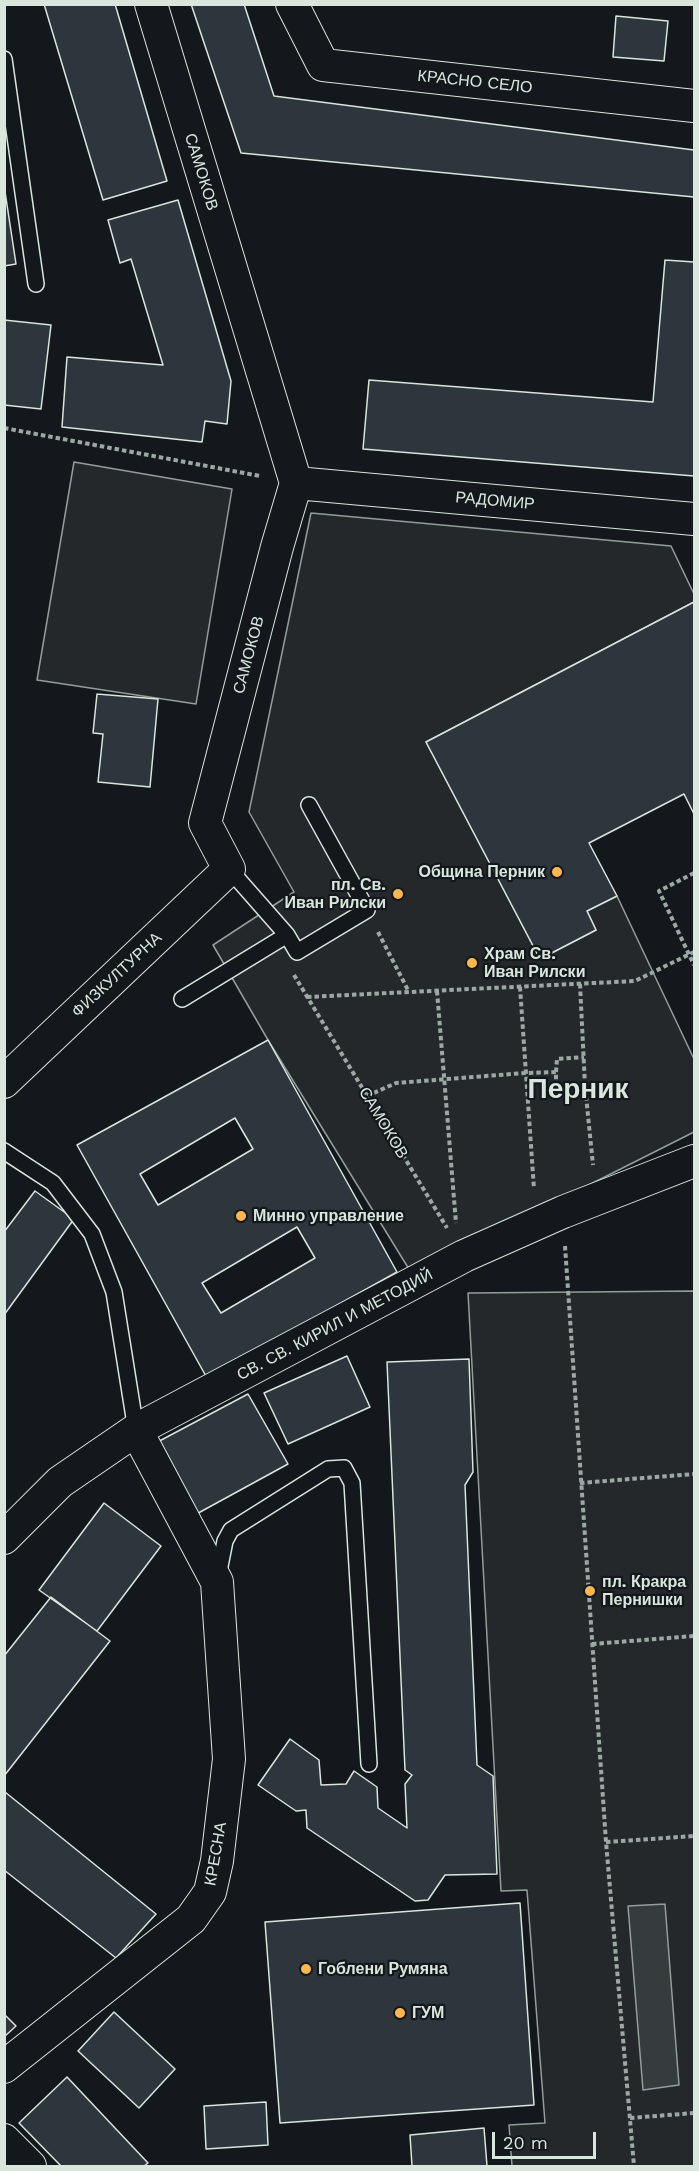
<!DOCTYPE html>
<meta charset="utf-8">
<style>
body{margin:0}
#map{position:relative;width:699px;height:2171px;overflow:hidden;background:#14181c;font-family:"Work Sans",sans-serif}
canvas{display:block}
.frame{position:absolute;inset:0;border:6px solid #d8e6dc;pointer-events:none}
.scale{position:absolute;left:492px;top:2132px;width:104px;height:27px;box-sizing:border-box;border:3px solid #d8e6dc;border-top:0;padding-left:8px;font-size:18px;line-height:21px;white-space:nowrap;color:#d8e6dc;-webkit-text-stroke:4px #14181c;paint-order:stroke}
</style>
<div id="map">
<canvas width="699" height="2171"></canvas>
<div class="frame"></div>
<div class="scale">20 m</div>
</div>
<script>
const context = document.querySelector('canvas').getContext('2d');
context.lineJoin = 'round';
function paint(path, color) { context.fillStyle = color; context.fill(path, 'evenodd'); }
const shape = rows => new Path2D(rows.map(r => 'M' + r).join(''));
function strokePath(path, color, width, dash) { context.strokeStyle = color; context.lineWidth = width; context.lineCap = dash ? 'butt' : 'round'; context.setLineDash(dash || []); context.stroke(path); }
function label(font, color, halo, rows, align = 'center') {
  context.font = font + ' "Work Sans",sans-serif'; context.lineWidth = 4.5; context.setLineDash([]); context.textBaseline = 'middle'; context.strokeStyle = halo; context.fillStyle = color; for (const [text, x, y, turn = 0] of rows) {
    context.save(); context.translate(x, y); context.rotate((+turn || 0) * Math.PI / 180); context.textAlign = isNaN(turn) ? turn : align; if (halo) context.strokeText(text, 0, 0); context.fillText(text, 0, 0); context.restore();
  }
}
const parking = shape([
 [74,462,232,489,196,704,37,680,74,462],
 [311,513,671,546,694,594,694,602,426,742,540,959,596,930,587,911,617,896,694,1059,694,1132,412,1274,268,1040,213,945,294,892,249,812,311,513],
 [694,1291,694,2166,512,2166,509,2125,545,2123,527,1890,501,1891,468,1293,694,1291]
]);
paint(parking, '#24282b');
strokePath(parking, '#939e99', 1.5);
const water = shape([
 [665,1904,679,2085,643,2090,628,1906,665,1904]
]);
paint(water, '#363b3e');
strokePath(water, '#939e99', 1.5);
const building = shape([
 [44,4,115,4,167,181,103,200,44,4],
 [191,4,244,4,274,96,694,150,694,197,241,153,191,4],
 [616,16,668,21,664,61,613,57,616,16],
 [4,185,16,264,4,266,4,185],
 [178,200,231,381,227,424,205,421,202,442,62,427,67,357,163,365,131,259,120,263,108,220,178,200],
 [665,260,694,262,694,476,363,449,369,380,653,402,665,260],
 [4,320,51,325,41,409,4,405,4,320],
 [694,602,694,814,684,794,589,843,617,896,587,911,596,930,540,959,426,742,694,602],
 [97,694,158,699,150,787,98,782,103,734,93,733,97,694],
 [268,1040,397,1272,207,1378,77,1145,268,1040],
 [235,1118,253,1149,158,1205,140,1174,235,1118],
 [297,1227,315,1258,221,1313,202,1283,297,1227],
 [35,1191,74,1219,4,1315,4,1232,35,1191],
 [347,1356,370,1407,288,1444,264,1393,347,1356],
 [469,1359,473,1472,465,1485,477,1765,493,1776,497,1874,445,1875,428,1900,415,1901,307,1828,306,1810,296,1811,258,1785,290,1739,319,1760,321,1785,346,1784,354,1771,377,1787,378,1808,407,1828,405,1784,412,1775,405,1770,387,1362,469,1359],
 [248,1394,288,1464,191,1517,150,1446,248,1394],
 [104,1503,161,1546,97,1631,39,1590,104,1503],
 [51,1597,110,1641,4,1776,4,1656,51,1597],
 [5,1792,156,1914,116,1958,4,1870,5,1792],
 [520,1903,534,2105,280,2123,265,1922,520,1903],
 [114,2012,175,2069,139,2108,78,2051,114,2012],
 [4,2014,16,2026,4,2037,4,2014],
 [67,2077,148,2163,144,2166,61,2166,19,2123,67,2077],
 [266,2102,268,2145,206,2149,204,2106,266,2102],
 [484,2128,487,2166,412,2166,410,2135,484,2128]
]);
paint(building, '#2c363c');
strokePath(building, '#d8e6dc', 1.5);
const lane = shape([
 [4,59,36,284],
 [229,869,287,935,297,952,367,910,309,805],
 [182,999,287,935],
 [4,1151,53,1183,92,1234,114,1292,136,1430],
 [218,1576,225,1541,231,1530,328,1469,344,1468,352,1483,369,1764]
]);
const street = shape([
 [292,4,323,65,694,106],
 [296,483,694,519],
 [4,1082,229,869,205,823,277,547,296,483,151,4],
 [4,1538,60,1482,136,1430,464,1256,563,1212,694,1161],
 [4,2067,191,1919,210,1892,217,1861,229,1759,217,1582,136,1430],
 [4,2140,30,2166]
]);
strokePath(lane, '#d8e6dc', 18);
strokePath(street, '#d8e6dc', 34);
strokePath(shape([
 [4,428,260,476],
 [694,873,659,891,694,965],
 [378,932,409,992],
 [294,975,447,1228],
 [580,984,585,1086,593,1165],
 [520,987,534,1189],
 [437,991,456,1223],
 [307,997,635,981,694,952],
 [556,1072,557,1059,584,1057],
 [367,1096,396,1083,525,1073,556,1072,556,1087,585,1086],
 [565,1246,606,1842,634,2166],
 [580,1483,694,1474],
 [592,1644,694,1636],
 [606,1842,694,1836],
 [630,2118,694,2113]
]), '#9da8a2', 4, [4.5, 3]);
strokePath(lane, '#14181c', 15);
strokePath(street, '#14181c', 32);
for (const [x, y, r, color] of [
 [557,872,6,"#ffb74d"],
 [398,894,6,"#ffb74d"],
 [472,963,6,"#ffb74d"],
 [241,1216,6,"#ffb74d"],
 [590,1591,6,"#ffb74d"],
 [306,1969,6,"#ffb74d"],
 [400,2013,6,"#ffb74d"]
]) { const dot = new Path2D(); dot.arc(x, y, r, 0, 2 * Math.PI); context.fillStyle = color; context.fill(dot); strokePath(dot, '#14181c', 2); }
label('16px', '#d8e6dc', '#14181c', [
 ["КРАСНО СЕЛО",475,82,6],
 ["САМОКОВ",201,172,73],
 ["РАДОМИР",495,501,5],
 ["САМОКОВ",249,655,-75],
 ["ФИЗКУЛТУРНА",117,975,-43],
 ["САМОКОВ",383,1123,59],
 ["СВ. СВ. КИРИЛ И МЕТОДИЙ",335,1325,-28],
 ["КРЕСНА",216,1854,-80]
]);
label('bold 16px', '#d8e6dc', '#14181c', [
 ["Община Перник",545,872,"right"],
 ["пл. Св.",386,885,"right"],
 ["Иван Рилски",386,903,"right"],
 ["Храм Св.",484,954],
 ["Иван Рилски",484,972],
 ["Минно управление",253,1216],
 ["пл. Кракра",602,1582],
 ["Пернишки",602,1600],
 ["Гоблени Румяна",318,1969],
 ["ГУМ",412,2013]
], 'left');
label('bold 28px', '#d8e6dc', '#14181c', [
 ["Перник",578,1090]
]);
</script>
